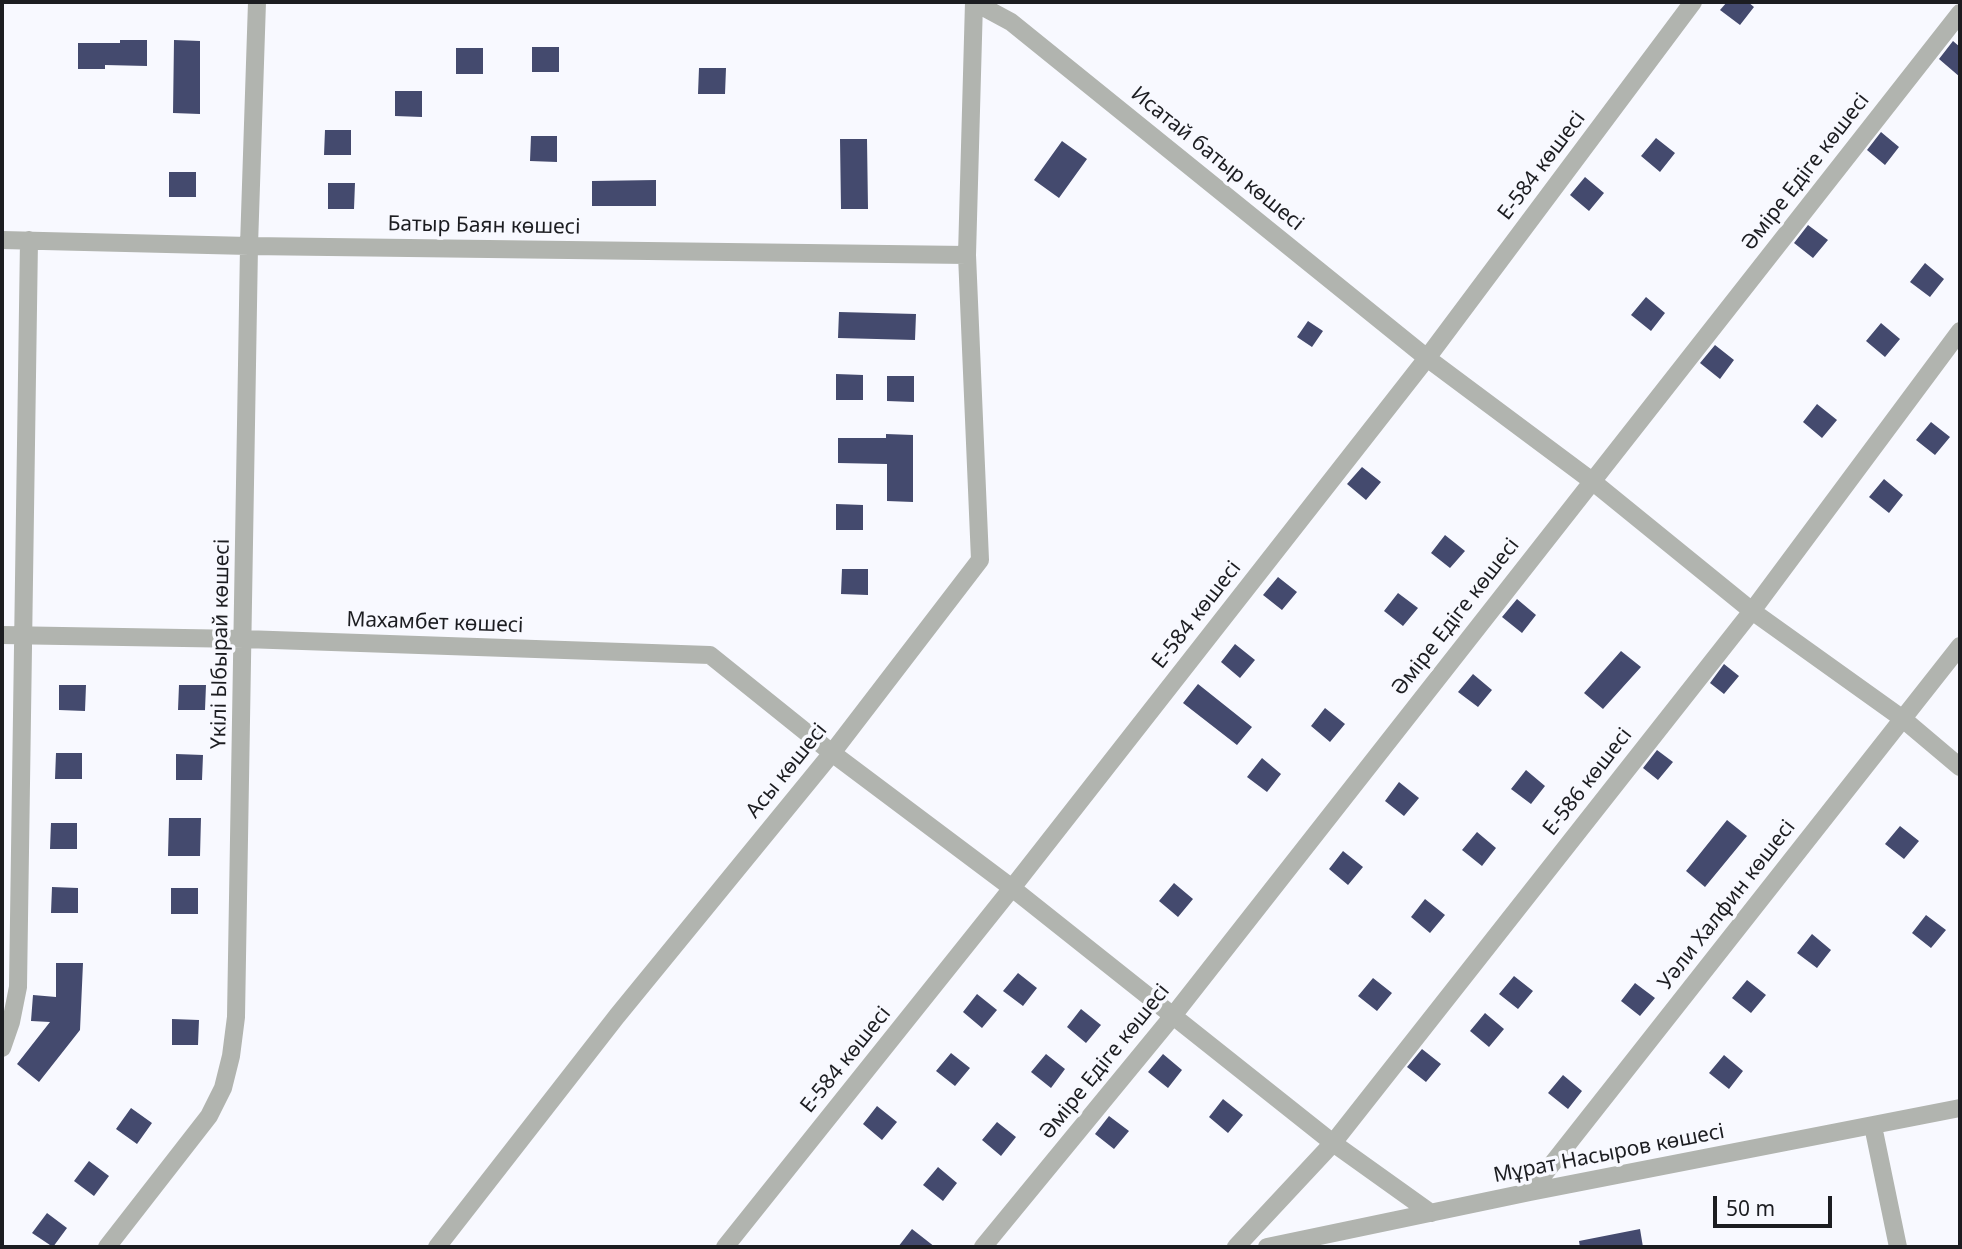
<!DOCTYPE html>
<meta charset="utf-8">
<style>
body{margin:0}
#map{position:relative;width:1962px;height:1249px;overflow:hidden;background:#f8f9ff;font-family:"Noto Sans",sans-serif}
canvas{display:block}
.frame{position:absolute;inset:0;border:4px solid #1c1d21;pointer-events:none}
.scale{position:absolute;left:1713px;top:1196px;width:119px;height:32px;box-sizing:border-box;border:4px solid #1c1d21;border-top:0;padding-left:9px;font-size:21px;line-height:24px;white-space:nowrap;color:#1c1d21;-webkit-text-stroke:5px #f8f9ff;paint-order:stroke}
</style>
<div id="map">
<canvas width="1962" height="1249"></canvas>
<div class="frame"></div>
<div class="scale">50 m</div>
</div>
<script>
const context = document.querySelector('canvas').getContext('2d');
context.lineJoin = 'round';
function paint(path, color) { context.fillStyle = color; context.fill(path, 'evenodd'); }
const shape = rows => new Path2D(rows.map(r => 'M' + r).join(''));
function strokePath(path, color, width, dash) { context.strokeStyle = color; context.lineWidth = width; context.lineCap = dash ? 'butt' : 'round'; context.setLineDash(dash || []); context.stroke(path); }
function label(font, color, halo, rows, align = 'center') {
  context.font = font + ' "Noto Sans",sans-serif'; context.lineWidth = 7; context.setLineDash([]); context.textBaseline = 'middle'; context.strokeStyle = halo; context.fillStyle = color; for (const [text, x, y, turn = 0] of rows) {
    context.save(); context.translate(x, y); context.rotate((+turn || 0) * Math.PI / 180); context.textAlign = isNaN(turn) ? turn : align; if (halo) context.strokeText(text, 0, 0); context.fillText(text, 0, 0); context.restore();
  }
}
paint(shape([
 [1727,2,1748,2,1754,7,1740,25,1720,10],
 [120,40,147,40,147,66,105,65,105,69,78,69,78,43,120,43],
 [174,40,200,41,200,114,173,113],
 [1953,41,1960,47,1960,77,1939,59],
 [532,47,559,47,559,72,532,72],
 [456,48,483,48,483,74,456,74],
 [699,68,726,68,725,94,698,94],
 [395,91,422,91,422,117,395,116],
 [325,130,351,130,351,155,324,155],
 [1881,132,1899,147,1885,165,1867,150],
 [531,136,557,136,557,162,530,161],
 [1656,138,1675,153,1660,172,1641,156],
 [840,139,867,139,868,209,841,209],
 [1062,141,1087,159,1059,198,1034,180],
 [169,172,196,172,196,197,169,197],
 [1585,177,1604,193,1589,211,1570,195],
 [656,180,656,206,592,206,592,181],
 [328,183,355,183,354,209,328,209],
 [1808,225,1828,240,1813,258,1794,243],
 [1925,263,1944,279,1930,297,1910,282],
 [1646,297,1665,313,1651,331,1631,315],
 [839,312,916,314,915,340,838,338],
 [1308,321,1323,331,1312,347,1297,337],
 [1881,323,1900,339,1885,357,1866,341],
 [1715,345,1734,360,1720,379,1700,363],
 [836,374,863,375,863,400,836,400],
 [887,376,914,376,914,402,887,401],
 [1817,404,1837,420,1822,438,1803,422],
 [1931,422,1950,437,1935,455,1916,440],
 [886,434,913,435,913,502,887,501,887,464,838,463,838,438,886,438],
 [1362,467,1381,482,1366,500,1347,484],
 [1884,479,1903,495,1889,513,1869,497],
 [836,504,863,505,863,530,836,530],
 [1445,535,1465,551,1450,568,1431,553],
 [842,569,868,569,868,595,841,594],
 [1278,577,1297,592,1282,610,1263,595],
 [1398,593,1418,608,1403,626,1384,611],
 [1517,599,1536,615,1522,633,1502,617],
 [1235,644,1255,660,1240,678,1221,662],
 [1621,651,1641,667,1603,709,1584,693],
 [1724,664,1739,676,1724,694,1710,683],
 [1473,674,1492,690,1478,707,1458,692],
 [1198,684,1252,727,1237,745,1183,703],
 [59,685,86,685,85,711,59,710],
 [179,685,206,685,205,710,178,710],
 [1325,708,1345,724,1330,742,1311,726],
 [1657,750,1673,762,1658,780,1643,768],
 [56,753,82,753,82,779,55,779],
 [176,754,203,755,202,780,176,780],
 [1262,758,1281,774,1267,792,1247,777],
 [1526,770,1545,786,1531,804,1511,789],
 [1399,782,1419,798,1404,816,1385,801],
 [169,818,201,818,200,856,168,856],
 [1727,820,1747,836,1705,887,1686,871],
 [51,823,77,823,77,849,50,849],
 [1900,826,1919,841,1904,859,1885,844],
 [1477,832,1496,848,1482,866,1462,850],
 [1343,851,1363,867,1348,885,1329,869],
 [1174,883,1193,899,1178,917,1159,901],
 [52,887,78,888,78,913,51,913],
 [171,888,198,888,198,914,171,914],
 [1425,899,1445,915,1430,933,1411,917],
 [1926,915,1946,930,1931,948,1912,933],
 [1812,934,1831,950,1817,968,1797,953],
 [56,963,83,963,80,1030,39,1082,17,1064,50,1022,31,1021,33,995,56,997],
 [1018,973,1037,988,1023,1006,1003,991],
 [1514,976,1533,991,1518,1009,1499,994],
 [1373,978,1392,993,1377,1011,1358,996],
 [1747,980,1766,995,1751,1013,1732,998],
 [1635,983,1655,998,1640,1016,1621,1001],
 [977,994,997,1010,982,1028,963,1012],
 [1081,1009,1101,1025,1086,1043,1067,1027],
 [1485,1013,1504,1029,1489,1047,1470,1031],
 [172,1019,199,1020,198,1045,172,1045],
 [1422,1049,1441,1064,1426,1082,1407,1067],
 [951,1053,970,1068,955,1086,936,1071],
 [1046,1054,1065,1069,1051,1088,1031,1072],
 [1163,1054,1182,1070,1168,1088,1148,1072],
 [1724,1055,1743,1071,1729,1089,1709,1073],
 [1563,1075,1582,1091,1568,1109,1548,1093],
 [1223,1099,1243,1115,1228,1133,1209,1117],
 [877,1106,897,1122,882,1140,863,1124],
 [131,1108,152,1123,137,1144,116,1129],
 [1109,1116,1129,1131,1114,1149,1095,1134],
 [997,1122,1016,1137,1001,1156,982,1140],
 [89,1161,109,1176,94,1196,74,1181],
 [938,1167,957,1183,943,1201,923,1185],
 [47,1213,67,1228,53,1247,32,1233],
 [912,1229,935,1247,898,1247],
 [1640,1229,1643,1247,1580,1247,1579,1241]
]), '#444a6e');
strokePath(shape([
 [974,2,1011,22,1427,358,1592,481,1752,611,1903,719,1960,767],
 [2,240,249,246,967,255],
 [2,635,244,639,710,655,832,753,1012,888,1333,1143,1431,1213],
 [2,1048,11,1022,18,987,29,240],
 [1873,1126,1898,1247],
 [1530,1192,1960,646],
 [107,1247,209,1116,223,1088,231,1056,236,1017,249,246,257,2],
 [437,1247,617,1016,832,753,980,560,967,255,974,2],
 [725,1247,1012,888,1427,358,1693,2],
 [983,1247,1172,1017,1960,13],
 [1236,1247,1333,1143,1752,611,1960,331],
 [1267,1247,1530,1192,1960,1108]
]), '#b1b4af', 18);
label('21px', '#1c1d21', '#f8f9ff', [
 ["Исатай батыр көшесі",1217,159,39],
 ["Е-584 көшесі",1542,166,-53],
 ["Әміре Едіге көшесі",1806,172,-52],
 ["Батыр Баян көшесі",484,226,1],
 ["Е-584 көшесі",1197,615,-52],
 ["Әміре Едіге көшесі",1456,617,-52],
 ["Махамбет көшесі",435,623,2],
 ["Үкілі Ыбырай көшесі",221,644,-89],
 ["Асы көшесі",787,771,-51],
 ["Е-586 көшесі",1588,782,-52],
 ["Уәли Халфин көшесі",1727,905,-52],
 ["Е-584 көшесі",846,1060,-51],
 ["Әміре Едіге көшесі",1105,1062,-51],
 ["Мұрат Насыров көшесі",1609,1154,-11]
]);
</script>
